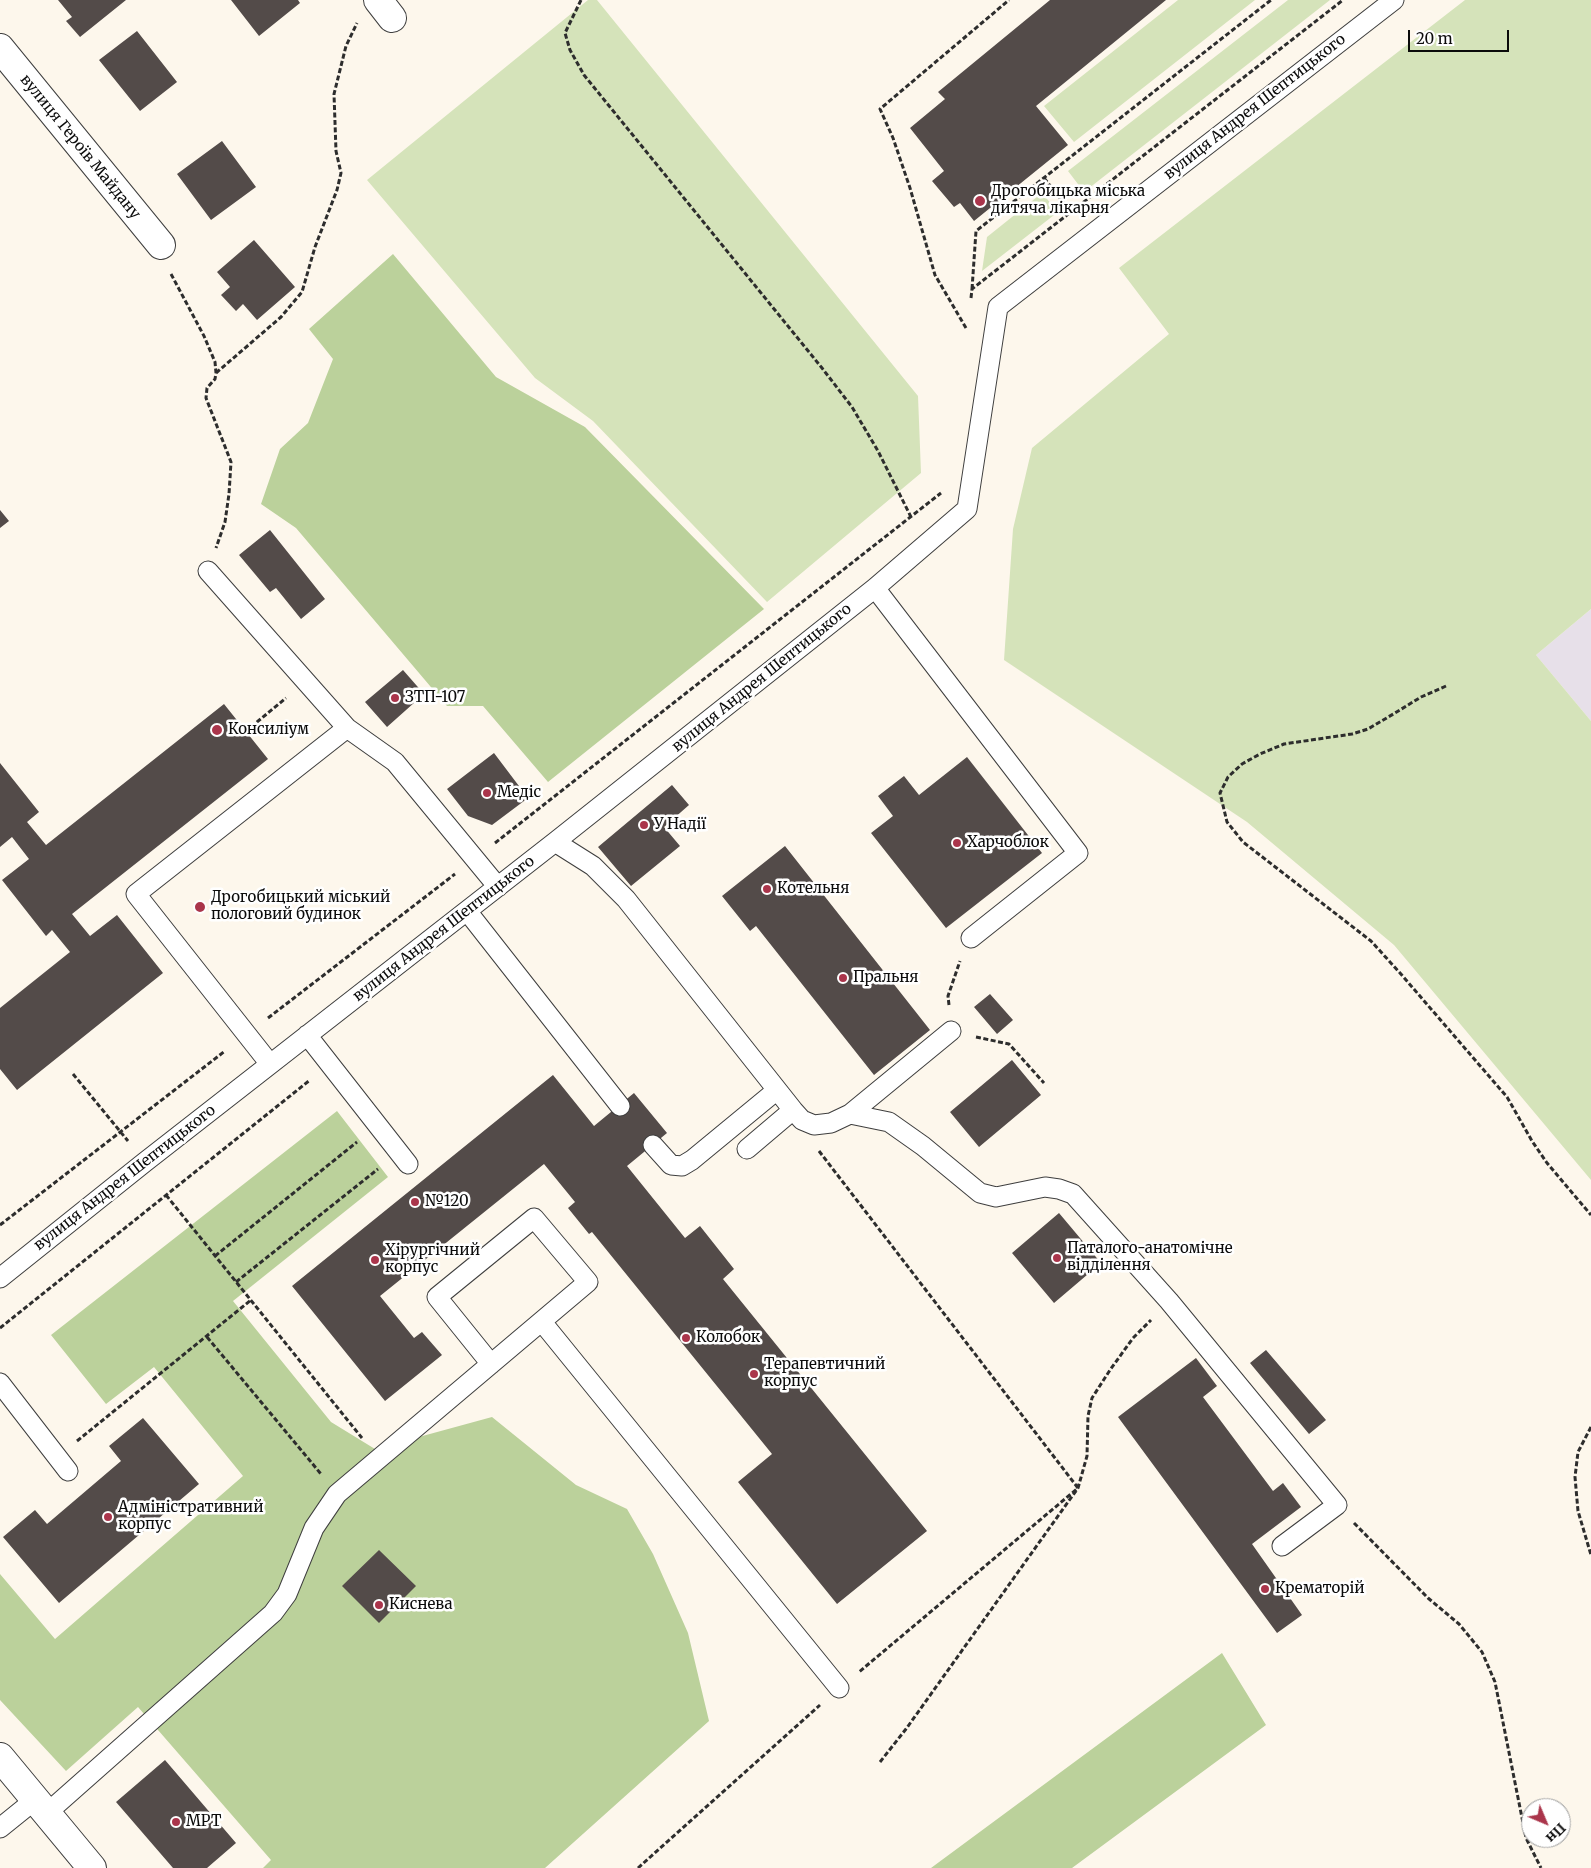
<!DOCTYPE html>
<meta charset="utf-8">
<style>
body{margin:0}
#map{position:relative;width:1591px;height:1868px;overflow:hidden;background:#fdf7ec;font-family:Merriweather,serif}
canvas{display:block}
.north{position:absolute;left:1521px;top:1798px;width:50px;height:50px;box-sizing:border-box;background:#fff;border:1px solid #9d9d9d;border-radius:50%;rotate:135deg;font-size:14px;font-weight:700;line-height:20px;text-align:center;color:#0b0b0b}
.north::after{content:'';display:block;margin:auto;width:18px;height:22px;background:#aa354b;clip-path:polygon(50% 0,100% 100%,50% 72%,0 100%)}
.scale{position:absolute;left:1408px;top:30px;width:101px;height:22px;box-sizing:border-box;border:2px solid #0b0b0b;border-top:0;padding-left:6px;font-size:15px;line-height:18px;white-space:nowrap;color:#0b0b0b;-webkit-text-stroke:4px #fff;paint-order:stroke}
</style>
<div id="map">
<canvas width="1591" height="1868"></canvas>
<div class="north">Пн</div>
<div class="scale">20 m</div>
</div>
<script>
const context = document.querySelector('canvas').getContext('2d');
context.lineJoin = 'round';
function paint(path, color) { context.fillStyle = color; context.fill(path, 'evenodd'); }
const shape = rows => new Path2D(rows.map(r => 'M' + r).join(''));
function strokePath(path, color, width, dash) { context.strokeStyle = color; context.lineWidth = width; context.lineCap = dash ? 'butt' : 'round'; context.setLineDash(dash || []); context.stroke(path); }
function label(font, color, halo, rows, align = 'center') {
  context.font = font + ' Merriweather,serif'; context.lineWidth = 5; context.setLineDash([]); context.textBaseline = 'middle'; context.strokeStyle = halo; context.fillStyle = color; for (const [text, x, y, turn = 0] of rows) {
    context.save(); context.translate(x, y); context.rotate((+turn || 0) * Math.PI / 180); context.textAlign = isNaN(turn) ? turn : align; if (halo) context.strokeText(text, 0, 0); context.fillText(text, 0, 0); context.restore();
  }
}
paint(shape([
 [1591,609,1591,721,1536,655]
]), '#e7e0e9');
paint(shape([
 [588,0,597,0,918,396,921,473,767,602,593,421,535,378,367,180],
 [1178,0,1255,0,1074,142,1044,106],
 [1288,0,1330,0,1084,192,1068,171],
 [1465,0,1591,0,1591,609,1536,655,1591,721,1591,1180,1394,945,1247,822,1004,660,1013,529,1032,448,1169,334,1119,268],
 [1042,193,1058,212,982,271,987,237]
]), '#d5e3ba');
paint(shape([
 [393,254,496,377,585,427,764,609,548,782,483,706,447,706,296,528,261,504,280,449,308,423,333,359,309,329],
 [337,1111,388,1177,233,1301,331,1422,375,1449,492,1417,576,1485,627,1509,653,1554,688,1633,709,1721,545,1868,263,1868,271,1860,138,1707,66,1771,0,1700,0,1574,55,1639,243,1476,154,1367,106,1404,51,1335],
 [1222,1653,1266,1725,1072,1868,931,1868]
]), '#bbd19b');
paint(shape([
 [58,0,126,0,80,37,66,21,72,17],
 [231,0,298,0,300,3,259,36],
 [1050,0,1166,0,1036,106,1068,145,974,221,960,203,954,207,932,181,944,171,910,128,945,99,938,92],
 [137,31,177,82,140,111,99,60],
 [222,141,256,187,211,220,177,174],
 [254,240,295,287,257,320,243,304,236,311,221,295,230,287,217,272],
 [0,510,9,521,0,528],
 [270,530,325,599,301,619,276,588,270,592,239,555],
 [403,670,424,694,387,727,365,702],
 [224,704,268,759,72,914,90,936,117,915,163,973,17,1090,0,1069,0,1008,70,952,52,930,46,936,2,880,29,859,12,837,0,847,0,763,39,812,27,822,46,845],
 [494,753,528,798,492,825,468,816,447,789],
 [967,757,1042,853,946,928,871,833,893,816,878,796,904,776,919,795],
 [672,785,689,805,664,827,680,846,631,886,598,847],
 [785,846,930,1030,874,1075,756,926,750,931,722,896],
 [990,994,1013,1020,997,1034,974,1007],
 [1012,1060,1041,1095,979,1147,950,1112],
 [553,1075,594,1126,634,1093,667,1133,627,1166,685,1238,700,1226,734,1269,723,1279,927,1531,837,1604,738,1482,772,1454,592,1232,589,1234,568,1208,575,1202,544,1164,380,1296,414,1338,422,1332,442,1355,385,1401,292,1286],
 [1059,1213,1101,1263,1054,1303,1012,1253],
 [1266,1350,1326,1420,1309,1434,1250,1363],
 [1196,1358,1217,1386,1203,1397,1273,1491,1283,1483,1301,1507,1252,1544,1302,1615,1277,1633,1118,1417],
 [143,1418,199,1484,59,1603,3,1537,35,1510,47,1524,121,1461,109,1446],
 [379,1550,416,1586,379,1623,342,1586],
 [165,1760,236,1843,207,1868,173,1868,116,1802]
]), '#534b49');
const service = shape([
 [208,571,347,728,395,762,498,887],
 [875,588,1078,853,971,938],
 [555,842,593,866,626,899,793,1110,747,1149],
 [467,911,620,1106],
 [307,1035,408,1164],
 [270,1064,136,894,347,728],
 [793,1110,802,1120,814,1125,831,1123,850,1114,889,1122,923,1146,980,1193,996,1197,1045,1187,1059,1189,1073,1194,1169,1301,1337,1505,1282,1546],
 [850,1114,951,1031],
 [653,1145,671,1165,682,1166,692,1160,777,1090],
 [0,1278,145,1162,555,842,875,588,967,509,998,307,1394,0],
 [542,1322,839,1688],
 [0,1383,68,1471],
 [47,1813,273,1613,287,1594,314,1528,337,1494,588,1282,534,1218,437,1297,491,1364],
 [0,1828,36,1799]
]);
const minor = shape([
 [378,0,392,18],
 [0,48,161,245],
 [0,1757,92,1868]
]);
strokePath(service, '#3e3e3e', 21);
strokePath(minor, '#3e3e3e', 30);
strokePath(shape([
 [581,0,565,33,570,50,584,75,822,368,852,407,878,451,911,517],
 [1044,178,1071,212],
 [171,274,204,336,215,362,216,373,215,379,207,388,206,398,231,462,229,494,225,522,216,548],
 [972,289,976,231,1271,0],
 [971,298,972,289,1343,0],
 [966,328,935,275,910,188,893,138,880,109,1009,0],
 [216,373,281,317,302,292,315,247,337,190,341,173,336,151,334,94,346,46,357,23],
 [1446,686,1421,697,1395,713,1368,729,1352,734,1284,744,1260,754,1242,764,1228,777,1220,793,1227,822,1243,842,1371,941,1400,973,1507,1097,1532,1141,1547,1163,1591,1215],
 [251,727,286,698],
 [495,843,941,493],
 [949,1005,948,996,960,961],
 [268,1018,455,874],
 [976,1037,1009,1044,1044,1083],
 [73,1074,128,1141],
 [819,1151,1078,1488,859,1672],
 [166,1195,362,1438],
 [0,1225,225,1051],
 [215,1256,357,1142],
 [236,1282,378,1169],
 [0,1328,310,1080],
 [207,1337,321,1474],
 [1591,1427,1578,1452,1575,1477,1578,1511,1591,1555],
 [77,1441,251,1300],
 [1354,1523,1428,1598,1459,1624,1482,1652,1495,1682,1526,1838,1541,1868],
 [880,1762,906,1729,1078,1488,1087,1456,1088,1416,1092,1398,1110,1370,1133,1338,1151,1320],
 [638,1868,820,1705]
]), '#2d2d2d', 3, [5, 2.5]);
strokePath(service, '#fff', 19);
strokePath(minor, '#fff', 28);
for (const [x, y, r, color] of [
 [980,201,6,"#aa354b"],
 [395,698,5,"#aa354b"],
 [217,730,6,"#aa354b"],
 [487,793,5,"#aa354b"],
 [644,825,5,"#aa354b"],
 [957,843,5,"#aa354b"],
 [767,889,5,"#aa354b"],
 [200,907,6,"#aa354b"],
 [843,978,5,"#aa354b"],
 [415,1202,5,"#aa354b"],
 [1057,1258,5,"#aa354b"],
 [375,1260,5,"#aa354b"],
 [686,1338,5,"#aa354b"],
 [754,1374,5,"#aa354b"],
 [108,1517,5,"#aa354b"],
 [1265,1589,5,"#aa354b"],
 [379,1605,5,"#aa354b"],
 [176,1822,5,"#aa354b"]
]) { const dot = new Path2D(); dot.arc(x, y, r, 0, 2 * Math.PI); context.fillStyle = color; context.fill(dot); strokePath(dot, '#fff', 2); }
label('15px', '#0b0b0b', '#fff', [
 ["вулиця Андрея Шептицького",1255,107,-38],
 ["вулиця Героїв Майдану",80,147,51],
 ["вулиця Андрея Шептицького",762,678,-39],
 ["вулиця Андрея Шептицького",444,929,-38],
 ["вулиця Андрея Шептицького",125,1178,-38]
]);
label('15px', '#0b0b0b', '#fff', [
 ["Дрогобицька міська",991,192],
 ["дитяча лікарня",991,209],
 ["ЗТП-107",405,698],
 ["Консиліум",228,730],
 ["Медіс",497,793],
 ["У Надії",654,825],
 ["Харчоблок",967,843],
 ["Котельня",777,889],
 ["Дрогобицький міський",211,898],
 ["пологовий будинок",211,915],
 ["Пральня",853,978],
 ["№120",425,1202],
 ["Паталого-анатомічне",1067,1249],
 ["відділення",1067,1266],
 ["Хірургічний",385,1251],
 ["корпус",385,1268],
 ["Колобок",696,1338],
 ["Терапевтичний",764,1365],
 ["корпус",764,1382],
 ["Адміністративний",118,1508],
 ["корпус",118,1525],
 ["Крематорій",1275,1589],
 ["Киснева",389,1605],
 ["МРТ",186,1822]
], 'left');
</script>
